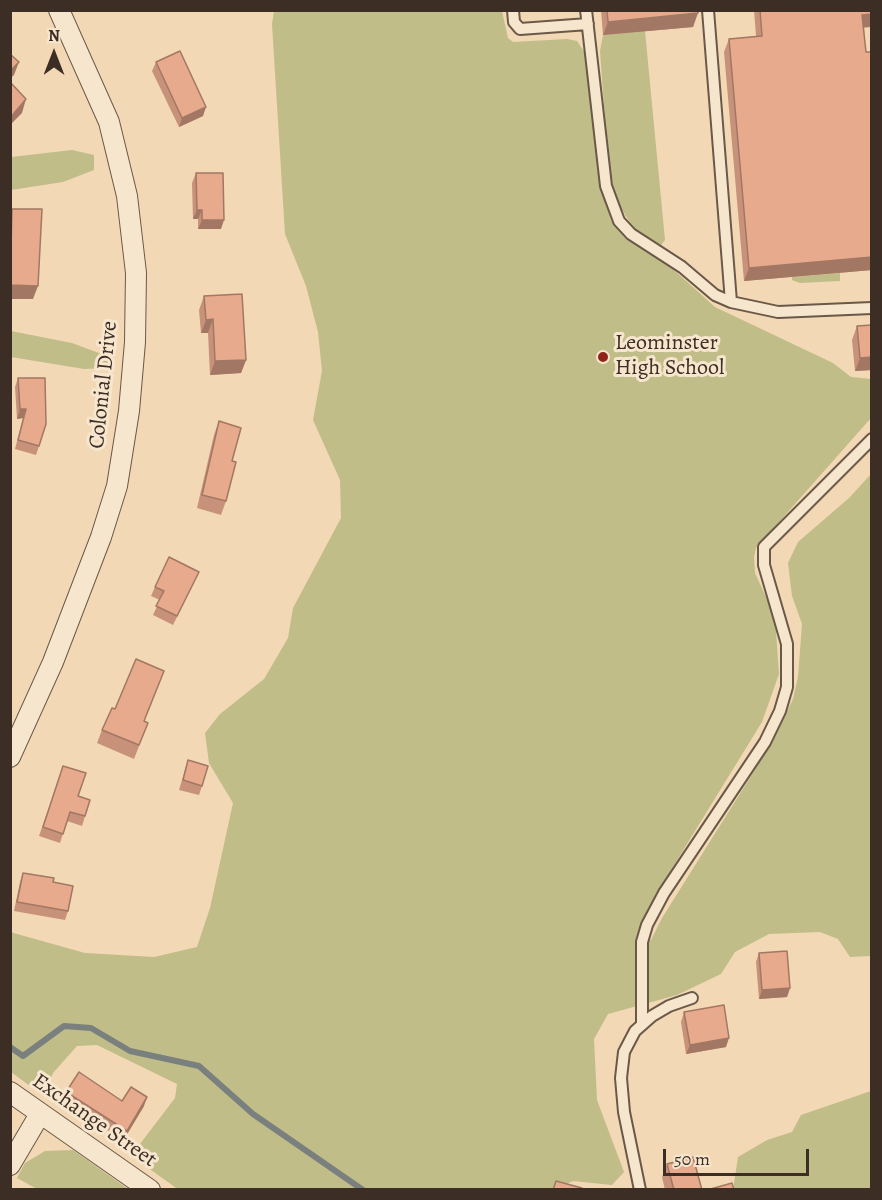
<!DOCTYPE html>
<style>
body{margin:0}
#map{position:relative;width:882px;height:1200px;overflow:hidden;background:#f2d8b4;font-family:Alegreya,serif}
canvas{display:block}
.frame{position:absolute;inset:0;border:12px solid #3c2e24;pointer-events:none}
.north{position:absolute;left:24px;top:24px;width:60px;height:60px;-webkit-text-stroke:4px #f7e6ce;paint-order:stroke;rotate:0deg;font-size:16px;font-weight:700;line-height:24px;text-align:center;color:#3c2e24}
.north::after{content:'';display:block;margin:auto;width:21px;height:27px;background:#3c2e24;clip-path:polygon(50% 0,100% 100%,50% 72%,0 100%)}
.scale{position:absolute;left:663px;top:1149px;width:146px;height:27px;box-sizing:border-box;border:3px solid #3c2e24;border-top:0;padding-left:8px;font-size:18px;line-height:21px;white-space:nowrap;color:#3c2e24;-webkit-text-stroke:4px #f7e6ce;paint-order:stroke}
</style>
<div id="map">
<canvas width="882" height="1200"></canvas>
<div class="frame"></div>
<div class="north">N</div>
<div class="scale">50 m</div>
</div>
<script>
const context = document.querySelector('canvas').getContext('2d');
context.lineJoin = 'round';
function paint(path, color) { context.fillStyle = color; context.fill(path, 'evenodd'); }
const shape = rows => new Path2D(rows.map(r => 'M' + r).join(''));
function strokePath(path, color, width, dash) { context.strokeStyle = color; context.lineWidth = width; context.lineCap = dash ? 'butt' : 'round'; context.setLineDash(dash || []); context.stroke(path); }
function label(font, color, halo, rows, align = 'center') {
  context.font = font + ' Alegreya,serif'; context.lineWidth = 6; context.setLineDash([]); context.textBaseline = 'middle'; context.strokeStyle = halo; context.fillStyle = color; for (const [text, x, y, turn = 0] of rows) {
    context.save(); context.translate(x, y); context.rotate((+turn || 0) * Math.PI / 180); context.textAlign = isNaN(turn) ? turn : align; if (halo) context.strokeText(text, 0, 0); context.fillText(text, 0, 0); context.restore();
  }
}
paint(shape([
 [274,11,502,11,508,38,513,42,567,39,577,41,585,53,599,180,611,221,625,236,664,261,715,307,833,363,851,377,871,379,871,418,756,548,754,557,755,573,775,617,779,674,762,722,655,896,641,924,636,943,651,940,662,918,773,741,793,699,798,677,802,624,792,596,788,563,798,542,849,498,871,474,871,956,850,957,838,939,820,932,769,934,735,952,721,974,677,995,608,1014,594,1039,597,1100,624,1172,612,1185,573,1181,553,1190,179,1190,140,1162,140,1144,175,1098,177,1084,97,1045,77,1046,53,1073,46,1092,34,1089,11,1072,10,932,85,953,154,957,197,947,210,908,233,803,209,763,205,733,220,714,264,679,288,638,293,608,341,518,340,480,313,420,322,371,318,332,306,286,285,234,272,24],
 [645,31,665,240,661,245,646,240,634,229,616,200,608,164,600,51,603,35],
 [72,150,94,155,94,170,63,182,11,190,11,157],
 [840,273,840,281,800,283,792,280,792,277],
 [11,331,72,343,112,358,108,368,84,369,11,357],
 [871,1091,871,1189,733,1190,738,1157,767,1140,792,1132,801,1115],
 [73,1150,128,1189,37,1189,17,1178,25,1163,45,1151]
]), '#c0bd89');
strokePath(shape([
 [10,1047,23,1056,64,1026,91,1028,130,1051,199,1066,253,1114,363,1190]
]), '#79807d', 6);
const lane = shape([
 [513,10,514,22,520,29,588,24],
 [586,10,606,186,619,221,631,234,682,267,715,295,731,302,778,312,872,308],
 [708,10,731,302],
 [642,1025,642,942,647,925,664,893,765,742,780,711,787,687,787,644,764,565,764,547,872,439],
 [640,1190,624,1112,621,1078,624,1052,635,1031,652,1016,669,1006,692,998]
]);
const street = shape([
 [10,757,53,662,101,537,117,486,129,411,135,342,136,273,127,196,109,122,59,10],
 [10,1092,150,1190],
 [10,1165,40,1114]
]);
strokePath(lane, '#6a5848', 14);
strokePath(street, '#6a5848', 22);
strokePath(lane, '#f7e6ce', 10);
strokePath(street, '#f7e6ce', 20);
paint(shape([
 [601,10,698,10,693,27,603,35],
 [754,10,872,10,864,28,866,52,872,52,872,270,744,281,724,52,729,39,756,36],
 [156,62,203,116,179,127,152,71],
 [196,173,221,229,198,229,198,219,193,219,192,183],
 [204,296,246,360,241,373,210,375,208,333,201,333,199,310],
 [872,325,872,370,855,371,852,340,857,326],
 [18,378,39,446,36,455,15,449,23,418,17,419,15,387],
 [219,421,226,501,221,515,197,508,214,435],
 [195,581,173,625,153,615,160,600,151,596,155,587],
 [164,671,144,721,148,723,134,759,97,743,102,730,115,709],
 [188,760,202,786,199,795,179,790],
 [63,766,78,796,90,800,82,826,67,821,60,843,39,836],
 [23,873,53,882,68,911,65,920,14,911,20,882],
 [759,953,790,988,787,997,759,999,756,962],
 [684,1012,726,1047,686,1054,681,1022],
 [66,1092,122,1101,144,1106,123,1141,63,1101],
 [667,1164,702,1190,665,1190,662,1177]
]), '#c79279');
paint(shape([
 [698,13,693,27,603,35,608,22],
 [872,14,872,27,857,28,862,15],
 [19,62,14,75,10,79,10,71],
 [26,99,22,113,10,125,10,118],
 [206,107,203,116,179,127,182,118],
 [197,210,202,210,198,219,193,219],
 [202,220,224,220,221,229,198,229],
 [872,257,872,270,744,281,749,268],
 [10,285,38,286,33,299,10,299],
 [213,319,208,333,201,333,206,320],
 [872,357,872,370,855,371,860,358],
 [246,360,241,373,210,375,215,361],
 [20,409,26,409,23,418,17,419],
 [790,988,787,997,759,999,762,990],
 [729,1038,726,1047,686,1054,690,1045],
 [147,1097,144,1106,123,1141,127,1131]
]), '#a27763');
const building = shape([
 [607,10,698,10,698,13,608,22,607,10],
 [760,10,872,10,872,14,862,15,866,52,872,52,872,257,749,268,729,39,762,36,760,10],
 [180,51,206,107,182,118,156,62,180,51],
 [10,54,19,62,10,71,10,54],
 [10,82,26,99,10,118,10,82],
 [196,173,223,173,224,220,202,220,202,210,197,210,196,173],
 [12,209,42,209,38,286,10,285,12,209],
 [242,294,246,360,215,361,213,319,206,320,204,296,242,294],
 [872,325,872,357,860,358,857,326,872,325],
 [18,378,45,378,46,424,39,446,18,440,26,409,20,409,18,378],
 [219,421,241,428,232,461,236,462,226,501,202,495,219,421],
 [169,557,199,572,177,616,156,606,164,591,155,587,169,557],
 [136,659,164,671,144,721,148,723,139,745,102,730,112,708,115,709,136,659],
 [188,760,208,766,202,786,183,780,188,760],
 [63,766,86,773,78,796,90,800,85,816,70,812,63,834,43,827,63,766],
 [23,873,54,878,53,882,73,886,68,911,17,902,23,873],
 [787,951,790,988,762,990,759,953,787,951],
 [724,1005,729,1038,690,1045,684,1012,724,1005],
 [79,1072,122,1101,131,1087,147,1097,127,1131,66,1092,79,1072],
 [693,1157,702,1190,674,1190,667,1164,693,1157],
 [556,1181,582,1188,582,1190,553,1190,556,1181],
 [732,1183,734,1190,707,1190,732,1183]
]);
paint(building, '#e7aa8d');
strokePath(building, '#a27763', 1.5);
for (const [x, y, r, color] of [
 [603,357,6,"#8f2418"]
]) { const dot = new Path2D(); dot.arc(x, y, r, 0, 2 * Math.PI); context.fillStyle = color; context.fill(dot); strokePath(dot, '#f7e6ce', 2); }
label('22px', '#3c2e24', '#f7e6ce', [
 ["Leominster",615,344],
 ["High School",615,369]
], 'left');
label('22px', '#3c2e24', '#f7e6ce', [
 ["Colonial Drive",104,385,-84],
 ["Exchange Street",94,1121,35]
]);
</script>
